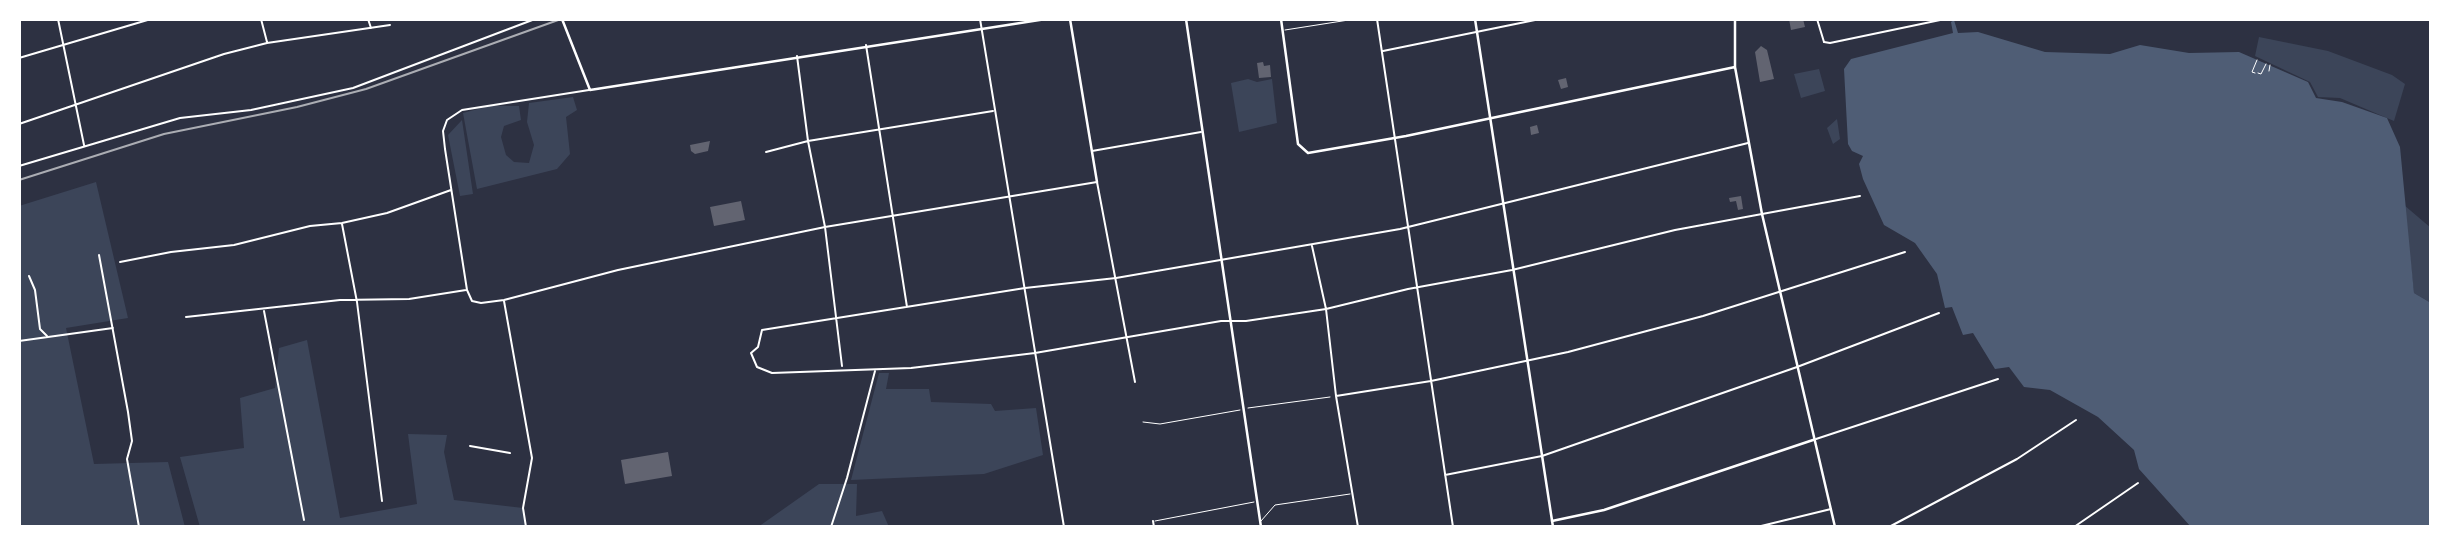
<!DOCTYPE html>
<style>
body{margin:0}
#map{position:relative;width:2450px;height:546px;overflow:hidden;background:#2d3142;font-family:"Fira Sans",sans-serif}
canvas{display:block}
.frame{position:absolute;inset:0;border:21px solid #fff;pointer-events:none}
</style>
<div id="map">
<canvas width="2450" height="546"></canvas>
<div class="frame"></div>
</div>
<script>
const context = document.querySelector('canvas').getContext('2d');
context.lineJoin = 'round';
function paint(path, color) { context.fillStyle = color; context.fill(path, 'evenodd'); }
const shape = rows => new Path2D(rows.map(r => 'M' + r).join(''));
function strokePath(path, color, width, dash) { context.strokeStyle = color; context.lineWidth = width; context.lineCap = dash ? 'butt' : 'round'; context.setLineDash(dash || []); context.stroke(path); }
paint(shape([
 [2259,37,2328,51,2392,75,2405,84,2394,121,2340,98,2318,97,2310,82,2255,56],
 [1819,69,1825,91,1801,98,1794,74],
 [1248,79,1257,82,1272,79,1277,123,1239,132,1231,83],
 [573,97,577,110,566,117,570,154,557,169,477,189,463,113,489,106,519,106,521,120,504,126,501,137,506,155,514,162,529,163,534,145,527,122,529,103],
 [1837,119,1840,139,1833,144,1827,128],
 [462,120,473,194,460,196,448,135],
 [96,182,128,318,66,328,94,464,168,462,185,527,19,527,19,206],
 [2404,205,2431,228,2431,303,2414,293],
 [307,340,340,518,417,504,408,434,447,435,444,452,454,500,523,508,527,527,200,527,180,457,244,448,240,398,275,388,279,348],
 [879,373,889,373,886,389,929,389,931,402,991,404,995,411,1036,408,1043,455,984,474,851,480],
 [819,484,857,484,856,516,882,511,889,527,758,527]
]), '#3c4559');
paint(shape([
 [1954,20,1958,33,1978,32,2045,52,2110,54,2140,45,2189,53,2239,52,2308,82,2316,98,2342,102,2387,118,2400,147,2414,293,2431,303,2431,527,2191,527,2139,469,2134,450,2098,417,2050,390,2024,387,2009,367,1995,369,1973,333,1963,335,1952,307,1945,308,1937,274,1915,243,1884,225,1863,179,1859,164,1863,156,1852,151,1848,144,1844,69,1851,59,1953,33,1951,22]
]), '#4f5d75');
paint(shape([
 [1789,19,1803,19,1805,27,1791,30],
 [1761,46,1767,50,1774,79,1760,82,1755,52],
 [1263,62,1264,66,1270,65,1271,77,1259,78,1257,63],
 [1566,78,1568,87,1561,89,1558,80],
 [1537,125,1539,133,1531,135,1530,127],
 [710,141,708,151,695,154,691,151,690,145],
 [1741,196,1743,209,1738,210,1736,201,1730,202,1729,198],
 [741,201,745,220,714,226,710,207],
 [668,452,672,476,625,484,621,460]
]), '#626471');
strokePath(shape([
 [2269,71,2270,65],
 [2255,73,2252,72,2257,60],
 [2258,73,2261,74,2266,64],
 [1248,408,1330,397],
 [1143,422,1160,424,1240,410]
]), '#fff', 1);
strokePath(shape([
 [1285,30,1355,19],
 [1155,521,1254,502],
 [1261,521,1275,505,1350,494]
]), '#fff', 1);
strokePath(shape([
 [1824,42,1830,43,1945,19]
]), '#fff', 2);
strokePath(shape([
 [58,19,84,145],
 [261,19,267,42],
 [368,19,371,28],
 [980,19,1064,527],
 [1377,19,1453,527],
 [1817,19,1824,42],
 [866,45,907,307],
 [1383,51,1540,19],
 [797,56,808,141,825,227,842,366],
 [19,58,151,19],
 [589,90,462,110,447,120,443,131,445,149,467,290,472,301,481,303,504,300,618,270,825,227,1097,182,1135,382],
 [19,124,224,54,267,43,390,25],
 [1748,143,1400,229,1116,278,1025,288,762,330,758,347,751,353,757,367,772,373,911,368,1035,353,1221,321,1246,321,1326,309,1408,289,1512,270,1675,230,1860,196],
 [1092,151,1201,132],
 [766,152,808,141,993,111],
 [19,166,180,118,251,110,353,88,535,19],
 [342,224,357,302,382,501],
 [1312,246,1326,309,1336,396,1358,527],
 [99,255,128,412,132,441,127,459,139,527],
 [120,262,171,252,234,245,310,226,342,223,387,213,451,190],
 [29,276,35,290,40,329,47,336],
 [504,301,532,458,523,508,526,527],
 [264,311,304,520],
 [186,317,340,300,409,299,466,290],
 [19,341,113,328],
 [1336,396,1431,381,1568,352,1703,316,1905,252],
 [1816,439,1998,379],
 [470,446,510,453],
 [1445,475,1542,456,1797,367,1939,313],
 [1153,521,1154,527],
 [831,527,847,478,875,371],
 [1757,527,1831,509],
 [1889,527,2017,459,2076,420],
 [2074,527,2138,483]
]), '#fff', 2);
strokePath(shape([
 [562,19,590,90,1046,19],
 [1070,19,1097,182],
 [1186,19,1261,527],
 [1281,19,1298,144,1308,153,1406,136,1735,67],
 [1735,19,1735,67,1762,214,1835,527],
 [1552,521,1604,510,1813,440]
]), '#fff', 2.5);
strokePath(shape([
 [1475,19,1553,527]
]), '#fff', 2.5);
strokePath(shape([
 [19,180,164,134,297,107,366,89,561,19]
]), '#abadb3', 2);
</script>
